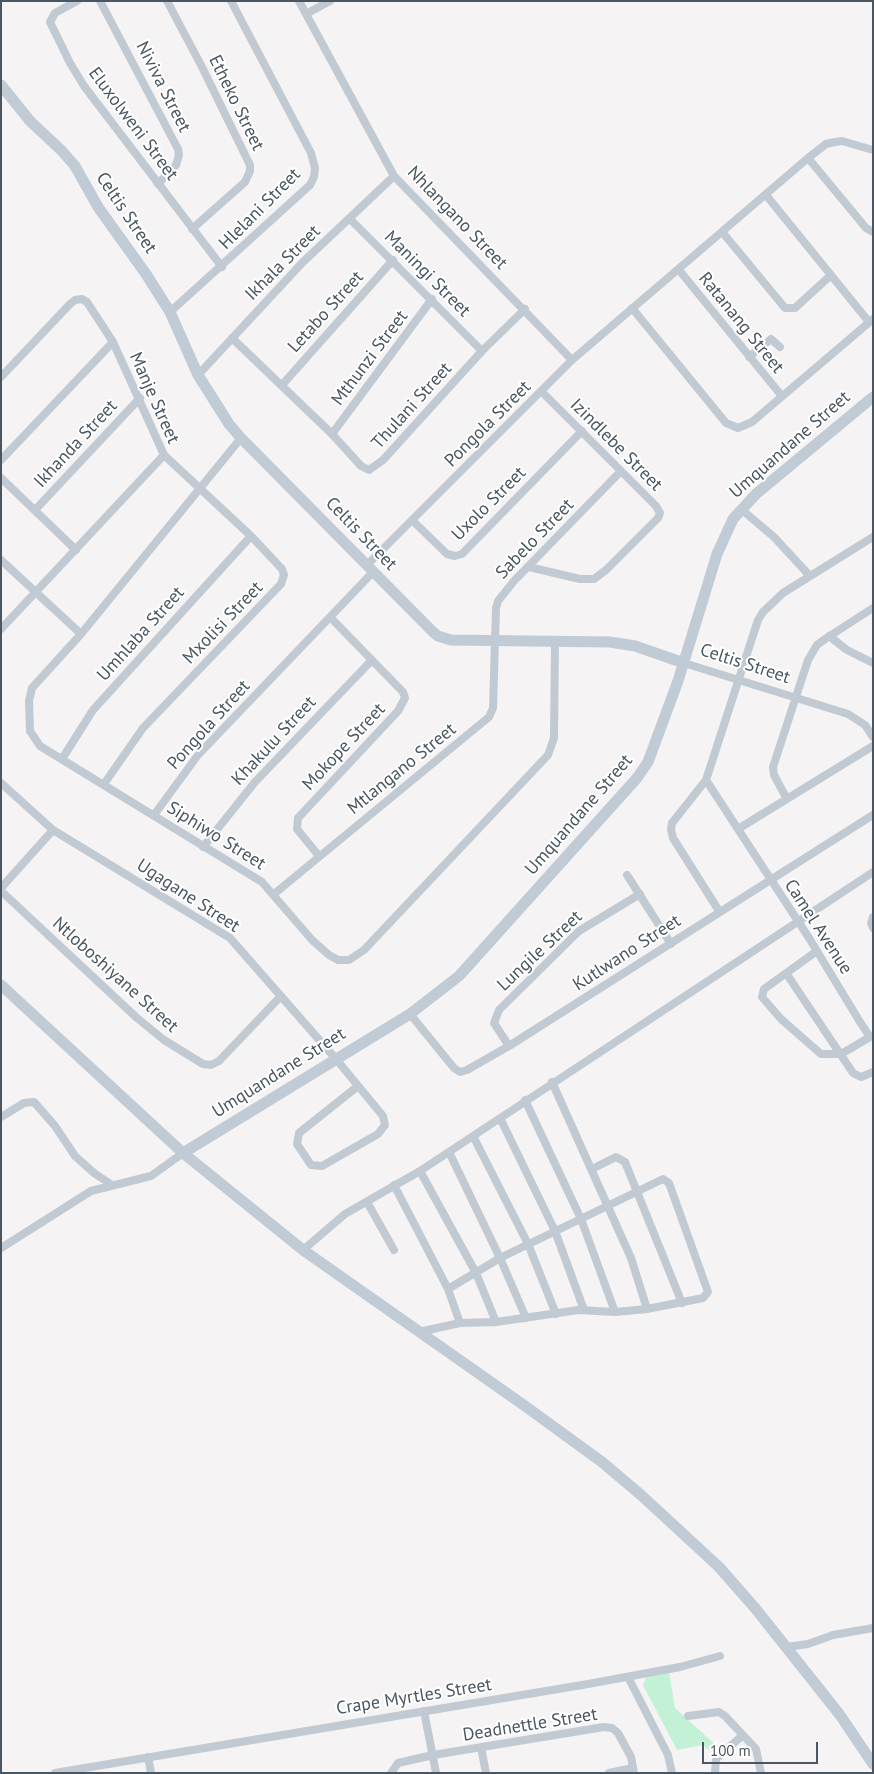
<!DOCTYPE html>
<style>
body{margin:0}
#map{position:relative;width:874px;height:1774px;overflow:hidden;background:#f5f3f3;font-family:"PT Sans",sans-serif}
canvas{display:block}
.frame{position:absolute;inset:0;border:2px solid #4a5661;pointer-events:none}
.scale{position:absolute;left:702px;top:1742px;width:116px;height:22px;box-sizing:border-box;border:2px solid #4a5661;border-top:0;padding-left:6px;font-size:15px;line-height:18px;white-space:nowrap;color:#4a5661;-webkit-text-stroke:4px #fff;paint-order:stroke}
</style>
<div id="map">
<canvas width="874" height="1774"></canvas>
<div class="frame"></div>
<div class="scale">100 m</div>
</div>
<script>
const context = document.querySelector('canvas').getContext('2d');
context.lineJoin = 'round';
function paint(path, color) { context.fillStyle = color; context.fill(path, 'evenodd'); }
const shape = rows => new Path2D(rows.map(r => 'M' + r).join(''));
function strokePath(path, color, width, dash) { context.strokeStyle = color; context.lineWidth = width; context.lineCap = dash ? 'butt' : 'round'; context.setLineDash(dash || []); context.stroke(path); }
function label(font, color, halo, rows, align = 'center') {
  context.font = font + ' "PT Sans",sans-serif'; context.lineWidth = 4; context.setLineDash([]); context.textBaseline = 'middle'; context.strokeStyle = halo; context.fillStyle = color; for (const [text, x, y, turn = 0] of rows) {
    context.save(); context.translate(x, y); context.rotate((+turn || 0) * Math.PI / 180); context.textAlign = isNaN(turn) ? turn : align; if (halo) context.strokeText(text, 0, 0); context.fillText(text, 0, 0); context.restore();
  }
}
paint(shape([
 [669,1672,675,1708,719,1748,714,1754,703,1745,677,1750,643,1685,646,1677]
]), '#c3f1d5');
strokePath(shape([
 [77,1,55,13,50,22,70,63,84,86,222,267],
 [100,1,178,149,179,155,176,165,158,184],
 [167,1,202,67,250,165,250,171,245,182,192,229],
 [299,1,394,176,572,360],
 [306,14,330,1],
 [808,158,866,228,873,232],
 [766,195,869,322],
 [350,219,482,351],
 [723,233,785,308,795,308,831,275],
 [679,270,781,395],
 [632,308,726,423,738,428,752,422,873,319],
 [170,312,310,185,314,177,315,168,311,153,231,1],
 [232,338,332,434,361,466,369,470,383,460,482,351,525,309],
 [749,357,771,339,780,347],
 [198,375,302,263,394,176],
 [1,377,70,304,75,300,82,299,87,302,113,342,164,455,251,536,282,569,284,575,281,584,143,728,104,784],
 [282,385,393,260],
 [332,434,432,299],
 [241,438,81,634,32,688,29,701,30,731,40,746,262,882,312,940,329,955,338,960,349,960,364,950,548,755,554,738,555,641],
 [1,460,113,342],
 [1,478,76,550],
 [741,509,774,537,810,576],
 [35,510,140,398],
 [412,520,447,554,455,556,462,554,582,431],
 [873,537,783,593,763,612,758,620,706,780,809,938,860,1022,870,1037,873,1036],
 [1,560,81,634],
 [368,564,572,360,808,158,826,144,835,142,842,141,873,150],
 [529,567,580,579,594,579,606,570,658,518,660,513,656,506,541,391],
 [1,629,164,455],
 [829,636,847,650,873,663],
 [684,663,848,714,865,725,873,737],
 [62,759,93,710,251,536],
 [706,780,672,823,671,829,673,838,719,911],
 [1,783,53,830,230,938,336,1059,383,1116,385,1125,378,1134,322,1166,311,1165,297,1144,299,1133,358,1086],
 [787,799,774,775,773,767,808,660,817,645,825,639,873,608],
 [154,815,198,755,374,571],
 [738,829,873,746],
 [203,847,255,782,372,660],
 [319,856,297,829,298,818,398,711,405,698,403,692,330,617],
 [627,875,671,944],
 [1,888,53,830],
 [1,891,137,1018,164,1040,203,1064,211,1065,219,1061,280,997],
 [274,894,489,717,493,708,496,608,498,601,514,581,621,471],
 [873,917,871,923,873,928],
 [817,951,764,989,762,997,781,1019,821,1054,841,1054,870,1037],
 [786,973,853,1073,861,1077,873,1072],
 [410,1014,454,1068,460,1072,467,1070,509,1046,873,815],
 [509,1046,494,1023,499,1010,579,931,640,894],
 [552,1082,631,1258,647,1309],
 [525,1100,581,1219,615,1312],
 [1,1117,24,1103,34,1102,55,1126,75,1156,94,1173,112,1185],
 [500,1118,555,1231,584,1310],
 [473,1136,528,1244,556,1314],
 [449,1152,500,1258,526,1318],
 [592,1169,616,1157,625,1162,682,1303],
 [420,1171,476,1273,496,1322],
 [394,1185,448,1289,460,1323],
 [367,1202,394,1250],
 [1,1248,91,1191,151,1176,183,1153],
 [303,1250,345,1214,420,1171,873,872],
 [419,1332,460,1323,496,1322,578,1310,615,1312,647,1309,703,1298,708,1292,669,1183,663,1179,500,1258,448,1289],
 [787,1647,808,1644,833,1635,873,1628],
 [628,1677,668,1755,672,1773],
 [424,1711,436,1773],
 [688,1716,719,1712,725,1716,756,1749,761,1773],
 [481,1747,486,1773],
 [148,1757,151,1773],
 [55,1773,588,1684,680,1667,720,1656],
 [391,1773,398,1763,433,1755,604,1727,612,1728,618,1733,631,1757,634,1773],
 [609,1773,633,1768],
 [715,1773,716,1759,743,1735]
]), '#c1cad2', 8);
strokePath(shape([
 [1,85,30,121,62,151,75,166,98,207,146,274,170,312,198,375,229,424,241,438,433,632,438,636,451,640,610,642,635,646,684,663],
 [1,985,183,1153,303,1250,525,1406,602,1462,641,1495,719,1567,755,1608,840,1715,873,1764],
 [183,1153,410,1014,459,976,637,778,648,762,678,681,717,554,733,519,756,494,873,397]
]), '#c1cbd6', 11);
label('18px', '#4a5661', '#fff', [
 ["Niviva Street",163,87,63],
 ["Etheko Street",236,103,64],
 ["Eluxolweni Street",133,124,53],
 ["Hlelani Street",260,209,-45],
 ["Celtis Street",126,213,56],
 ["Nhlangano Street",457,218,46],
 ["Ikhala Street",283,263,-45],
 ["Maningi Street",427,274,45],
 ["Letabo Street",326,312,-48],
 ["Ratanang Street",741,323,51],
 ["Mthunzi Street",370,358,-53],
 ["Manje Street",154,398,66],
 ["Thulani Street",412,406,-48],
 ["Pongola Street",488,424,-45],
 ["Ikhanda Street",76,444,-47],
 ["Izindlebe Street",616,445,45],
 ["Umquandane Street",790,445,-41],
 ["Uxolo Street",489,504,-45],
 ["Celtis Street",361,534,46],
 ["Sabelo Street",535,539,-46],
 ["Mxolisi Street",223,623,-46],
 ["Umhlaba Street",141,634,-48],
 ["Celtis Street",745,664,18],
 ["Pongola Street",209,725,-48],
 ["Khakulu Street",274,741,-47],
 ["Mokope Street",344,747,-47],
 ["Mtlangano Street",402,769,-39],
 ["Umquandane Street",579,815,-49],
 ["Siphiwo Street",216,836,32],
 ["Ugagane Street",188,896,33],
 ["Camel Avenue",818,927,57],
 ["Lungile Street",540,951,-43],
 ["Kutlwano Street",627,953,-33],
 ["Ntloboshiyane Street",115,975,42],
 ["Umquandane Street",279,1073,-32],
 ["Crape Myrtles Street",414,1697,-9],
 ["Deadnettle Street",530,1725,-9]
]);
</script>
